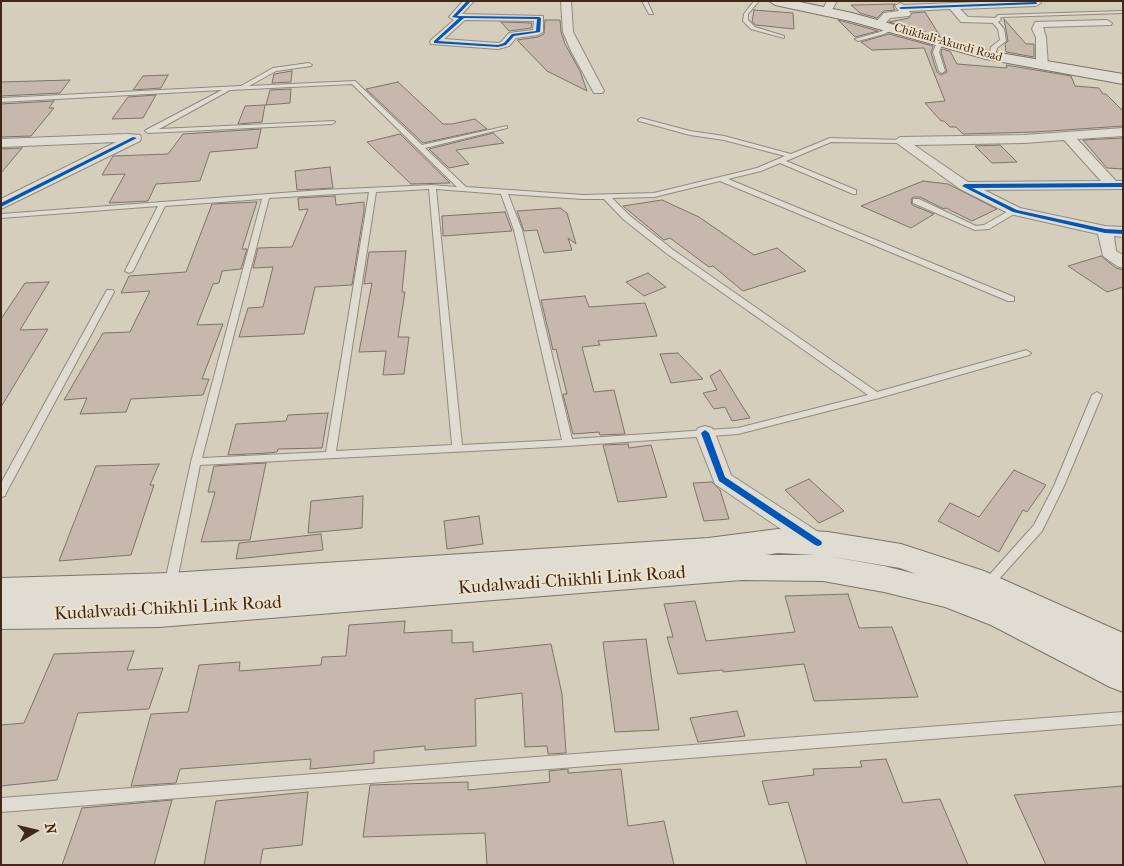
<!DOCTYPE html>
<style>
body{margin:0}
#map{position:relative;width:1124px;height:866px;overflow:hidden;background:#d6cebc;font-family:"IM FELL French Canon",serif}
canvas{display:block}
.frame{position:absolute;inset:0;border:2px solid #3e2817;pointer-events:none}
.north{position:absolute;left:10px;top:806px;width:50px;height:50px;-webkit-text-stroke:4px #ece2cc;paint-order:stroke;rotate:81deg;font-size:14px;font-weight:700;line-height:20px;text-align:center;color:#3e2817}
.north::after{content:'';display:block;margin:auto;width:18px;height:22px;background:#3e2817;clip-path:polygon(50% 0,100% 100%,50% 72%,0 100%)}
</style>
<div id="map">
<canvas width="1124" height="866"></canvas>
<div class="frame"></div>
<div class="north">N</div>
</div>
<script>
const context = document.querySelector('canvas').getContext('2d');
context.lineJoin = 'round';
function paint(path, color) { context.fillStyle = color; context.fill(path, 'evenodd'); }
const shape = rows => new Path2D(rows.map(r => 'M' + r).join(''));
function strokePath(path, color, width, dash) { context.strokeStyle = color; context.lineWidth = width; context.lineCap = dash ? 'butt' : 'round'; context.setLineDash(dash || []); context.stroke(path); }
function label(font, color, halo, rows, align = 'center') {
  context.font = font + ' "IM FELL French Canon",serif'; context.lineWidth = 4; context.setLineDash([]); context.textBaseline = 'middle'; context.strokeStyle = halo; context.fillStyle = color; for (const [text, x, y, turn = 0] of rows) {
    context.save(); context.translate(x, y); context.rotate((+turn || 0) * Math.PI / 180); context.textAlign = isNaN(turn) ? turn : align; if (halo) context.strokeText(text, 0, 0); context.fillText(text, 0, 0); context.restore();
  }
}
const building = shape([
 [895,4,893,6,895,10,884,11,877,18,860,13,851,5,895,4],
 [754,10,793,13,794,29,756,25,752,22,754,10],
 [925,12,940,36,889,22,909,18,912,13,925,12],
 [1004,19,1026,44,1034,44,1034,57,1006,52,1005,44,1008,41,1004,19],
 [545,20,560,20,561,32,565,44,580,71,587,91,547,71,517,40,538,37,544,34,545,20],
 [838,20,850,23,878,31,855,37,838,20],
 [501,22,532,23,531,28,509,31,501,22],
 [889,34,933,46,931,53,937,72,941,75,947,72,941,52,942,49,950,51,957,64,1007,68,1006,65,1071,76,1075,86,1099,88,1103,94,1106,94,1123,111,1123,126,1035,132,963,134,956,127,950,127,944,121,941,121,925,103,945,101,924,48,872,50,861,42,889,34],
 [292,71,291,82,272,83,274,74,292,71],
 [168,75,161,88,133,90,143,76,168,75],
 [70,80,60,93,1,96,1,82,70,80],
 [398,82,443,124,452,124,475,119,487,129,423,143,366,89,398,82],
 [291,89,290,103,266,105,270,90,291,89],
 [156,95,143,118,112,119,128,97,156,95],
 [54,101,49,108,54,108,31,136,1,137,1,104,54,101],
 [265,105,262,122,238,124,245,106,265,105],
 [261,129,257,148,210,152,200,181,156,184,148,201,109,203,125,174,102,175,113,156,168,154,183,134,261,129],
 [493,133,504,143,456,150,469,164,449,168,429,149,493,133],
 [400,134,450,183,411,184,367,142,400,134],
 [1123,138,1123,169,1107,168,1083,140,1123,138],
 [1000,145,1017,162,992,163,975,146,1000,145],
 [22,148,1,173,1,149,22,148],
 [330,167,333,188,297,190,295,171,330,167],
 [923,181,948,184,997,209,972,221,946,208,944,209,920,197,913,197,911,199,912,205,934,214,911,228,861,206,923,181],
 [335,196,336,205,364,202,364,211,352,285,315,287,304,334,239,337,248,308,263,307,273,267,253,268,258,248,292,247,308,209,299,210,298,198,335,196],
 [662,200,699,217,754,255,777,248,806,271,743,291,713,266,709,267,670,238,664,240,623,206,662,200],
 [257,202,242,249,247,249,241,269,222,271,219,283,213,284,197,325,223,324,202,379,209,379,203,395,131,399,126,412,80,414,87,398,64,400,103,333,130,332,150,291,121,293,129,276,186,272,212,204,257,202],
 [560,208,567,213,576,244,568,238,572,250,544,253,537,230,524,231,517,211,560,208],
 [505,212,512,231,443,236,442,216,505,212],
 [406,251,402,292,405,292,398,337,409,337,404,374,383,375,386,351,359,352,372,283,364,284,369,252,406,251],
 [1101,256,1116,268,1123,270,1123,287,1107,292,1068,266,1101,256],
 [648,273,666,287,644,296,626,282,648,273],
 [49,282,20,330,48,329,1,407,1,319,25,283,49,282],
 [585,296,589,307,645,303,657,336,598,341,600,345,582,347,594,392,614,390,625,434,600,435,599,432,573,434,563,394,567,394,556,349,553,350,541,300,585,296],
 [678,353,703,379,671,383,660,354,678,353],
 [720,370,741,404,750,418,732,421,725,407,714,409,703,393,717,390,710,376,720,370],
 [328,413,322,448,278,449,277,452,268,453,228,455,236,424,286,421,288,415,328,413],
 [628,444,629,448,651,445,667,497,618,502,603,445,628,444],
 [266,463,250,540,201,542,215,492,208,492,214,466,266,463],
 [159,464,150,485,154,485,131,555,59,561,96,466,159,464],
 [1014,470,1046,485,1027,512,1023,510,999,552,938,521,950,503,979,517,1014,470],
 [809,479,844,511,819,523,785,490,809,479],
 [712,482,720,490,729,519,704,521,693,483,712,482],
 [363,496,362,528,308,533,311,501,363,496],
 [479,516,483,544,447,549,444,521,479,516],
 [321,534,323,550,236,559,239,543,321,534],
 [848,594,859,628,892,627,918,697,814,701,804,664,723,672,723,670,678,674,667,637,673,637,664,604,695,601,706,641,795,632,785,596,848,594],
 [405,621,404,633,452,630,452,643,473,642,473,652,551,644,562,694,566,753,548,754,547,746,525,747,522,693,475,699,476,746,425,750,425,746,374,751,374,763,310,769,311,759,180,769,176,783,131,786,151,714,188,712,199,665,240,662,239,671,321,665,322,657,346,656,349,625,405,621],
 [646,639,659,730,615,732,603,642,646,639],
 [134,651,127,670,163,668,149,709,78,713,57,780,1,786,1,725,24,723,54,654,134,651],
 [737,711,745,736,698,742,690,718,737,711],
 [886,759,903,803,940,799,968,865,807,865,788,802,769,805,762,781,814,775,813,769,862,767,860,761,886,759],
 [568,769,568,773,621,769,628,826,664,821,674,865,487,865,485,833,363,837,370,785,468,782,468,790,550,782,549,771,568,769],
 [1123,786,1123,865,1046,865,1014,795,1123,786],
 [308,792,302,845,263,849,260,865,204,865,216,801,308,792],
 [172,800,154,865,62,865,82,808,172,800]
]);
paint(building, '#c6b8ac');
strokePath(building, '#7b7468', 1);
const service = shape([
 [642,1,647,1,653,14,649,14,642,1],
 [754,1,759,1,748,14,748,20,755,27,784,36,784,38,751,29,743,21,744,14,754,1],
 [1123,11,1123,13,1001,17,998,22,1004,29,1006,41,997,48,994,58,989,57,991,47,1000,40,998,29,992,22,998,15,1123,11],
 [892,26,894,29,884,34,858,41,855,39,880,32,892,26],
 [940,40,943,42,939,52,945,71,942,73,939,71,933,52,937,42,940,40],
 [309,63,312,65,311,66,276,71,249,86,355,81,422,145,507,126,507,128,425,148,466,187,583,195,654,193,757,168,785,156,724,140,690,135,639,121,638,120,641,118,690,131,724,136,791,154,830,138,902,140,903,141,900,143,831,142,786,161,856,190,856,194,853,194,780,163,761,171,728,179,1014,297,1014,301,1008,301,720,181,654,197,612,198,629,215,672,249,877,392,1023,351,1026,350,1031,353,1029,355,879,398,738,434,568,446,200,465,176,586,174,589,170,591,166,589,164,586,191,462,262,199,165,206,133,271,129,273,125,271,158,206,1,218,1,214,322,190,432,185,457,187,352,84,230,90,159,129,334,121,335,122,332,124,148,133,145,131,146,130,222,90,1,102,1,98,241,86,273,68,309,63],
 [429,189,452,445,336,451,376,192,429,189],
 [436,189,501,194,514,230,562,440,462,445,436,189],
 [369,192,326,452,202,458,269,198,369,192],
 [508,194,583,199,604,199,623,219,666,253,868,395,738,428,572,439,522,230,508,194],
 [913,199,919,199,976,226,984,225,1012,209,1019,211,989,229,975,230,913,203,913,199],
 [107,290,113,290,114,292,6,493,5,496,1,497,1,483,107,290],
 [1097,392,1102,395,1064,486,1042,531,991,588,987,590,983,588,981,585,983,582,1034,525,1054,486,1092,395,1097,392],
 [1123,712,1123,724,1,812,1,798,1123,712]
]);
const minor = shape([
 [463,1,474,1,462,14,543,16,543,32,538,35,516,38,509,46,498,49,431,44,430,42,431,40,454,20,449,17,463,1],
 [465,20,534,21,533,30,509,33,501,42,498,43,444,39,465,20],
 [561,1,571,1,573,32,604,91,602,93,594,93,571,51,563,32,561,1],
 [827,1,837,1,830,13,827,14,822,11,827,1],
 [1005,1,1040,1,1041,3,1036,6,960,9,968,17,1000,18,1001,20,996,23,961,22,950,9,909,11,911,14,909,16,890,18,883,26,879,27,874,24,884,13,899,11,895,6,900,3,904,5,1005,1],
 [1107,20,1112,23,1111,25,1043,27,1046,37,1048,66,1042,69,1036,66,1036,37,1032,29,1035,22,1107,20],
 [1123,128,1123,136,1077,139,1116,181,1123,181,1123,189,984,190,1020,208,1105,226,1123,227,1123,237,1114,236,1116,251,1123,255,1123,268,1117,266,1103,256,1098,234,1010,214,960,189,894,141,900,137,1024,135,1123,128],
 [1064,140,1101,181,968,182,914,145,1024,143,1064,140],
 [127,134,140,135,141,138,140,141,1,209,1,199,116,142,1,147,1,139,127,134],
 [705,426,712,428,715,433,731,475,826,537,829,543,826,549,818,552,810,549,715,484,695,433,698,428,705,426]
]);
const secondary = shape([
 [769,1,795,1,852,13,988,51,1123,74,1123,84,986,59,850,21,775,5,769,1],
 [778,529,828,532,901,544,984,571,1123,633,1123,692,1110,687,991,625,945,607,884,592,823,581,742,580,159,627,1,629,1,578,170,573,708,538,778,529],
 [778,553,814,555,766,555,778,553],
 [827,556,900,568,916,574,884,566,827,556]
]);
strokePath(service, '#928a7e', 2);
strokePath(minor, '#928a7e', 2);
strokePath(secondary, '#7b7468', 2);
paint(service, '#e0dcd2');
paint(minor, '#e0dcd2');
paint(secondary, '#e0dcd2');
paint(shape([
 [467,1,471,1,457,16,539,17,541,18,540,32,514,36,506,45,498,47,434,43,434,41,459,18,452,17,467,1],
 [464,18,537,19,536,31,512,34,504,43,498,45,438,41,464,18],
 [1036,2,1037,4,901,9,899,8,901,7,1036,2],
 [133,137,137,138,1,207,1,203,133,137],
 [1123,183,1123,187,972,188,1017,210,1105,229,1123,230,1123,234,1105,233,1013,212,962,186,965,184,1123,183],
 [705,430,709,433,725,477,821,541,822,543,821,545,818,546,815,545,719,481,701,433,705,430]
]), '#0057b8');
label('12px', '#3e2817', '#ece2cc', [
 ["Chikhali-Akurdi Road",948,43,16]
]);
label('18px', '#3e2817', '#ece2cc', [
 ["Kudalwadi-Chikhli Link Road",572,581,-4],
 ["Kudalwadi-Chikhli Link Road",168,609,-3]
]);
</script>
